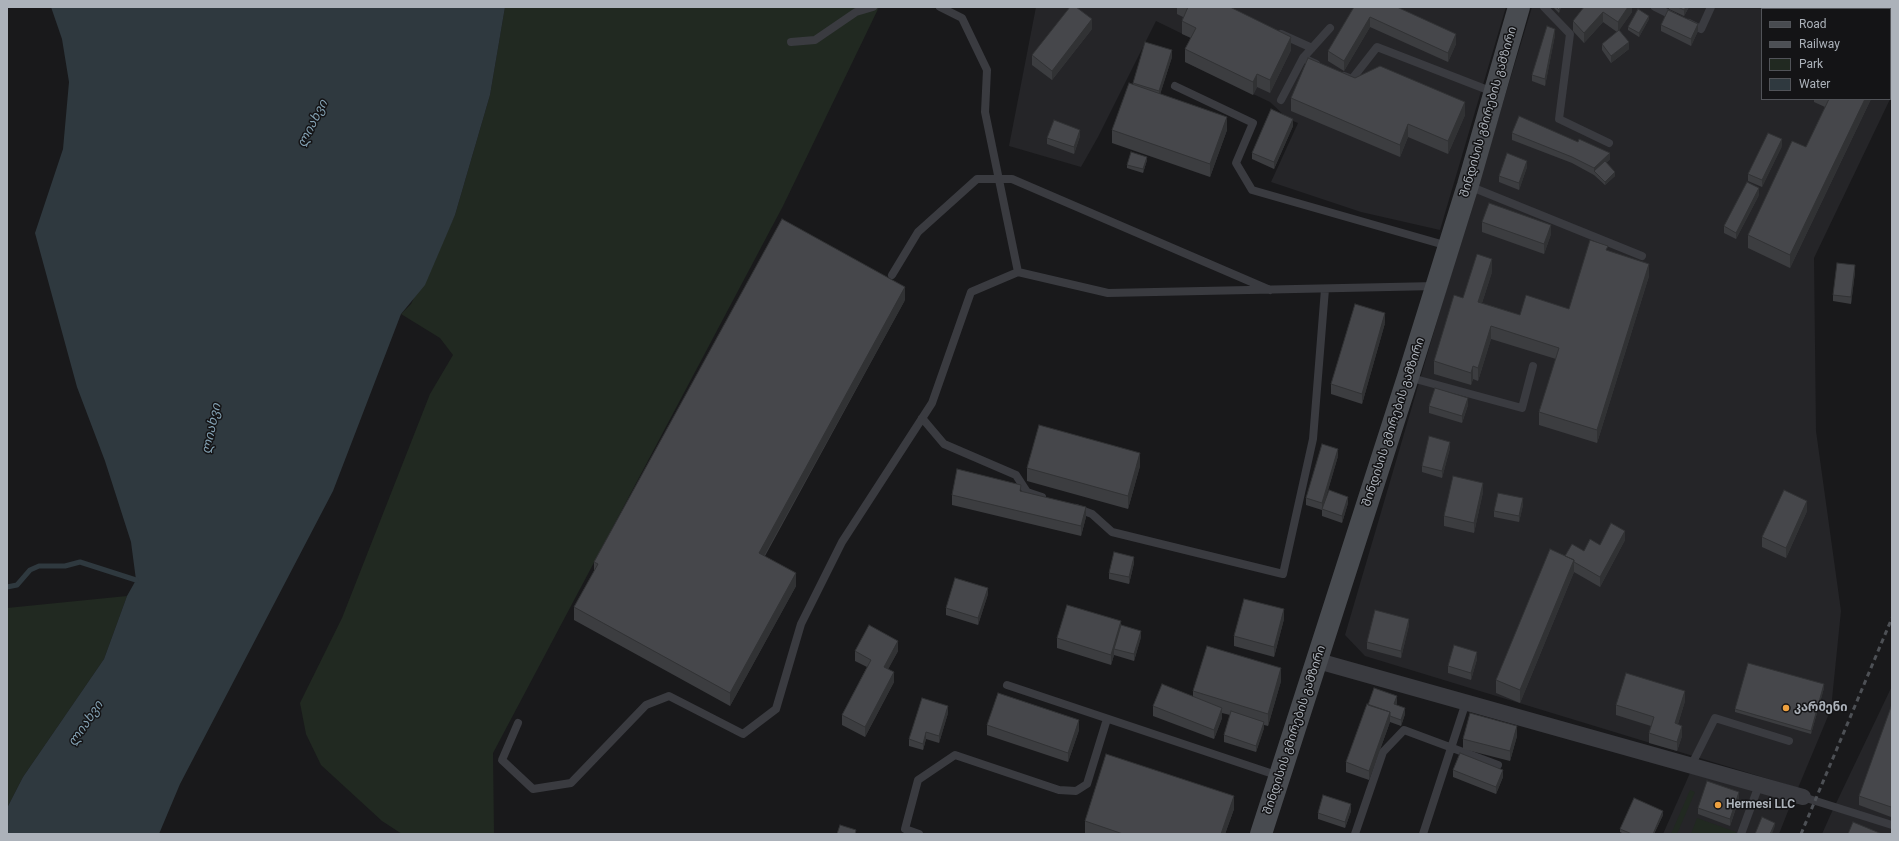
<!DOCTYPE html>
<meta charset="utf-8">
<style>
body{margin:0}
#map{position:relative;width:1899px;height:841px;overflow:hidden;background:#19191b;font-family:Roboto,sans-serif}
canvas{display:block}
.frame{position:absolute;inset:0;border:8px solid #acb2ba;pointer-events:none}
.legend{position:absolute;left:1761px;top:8px;width:130px;height:92px;box-sizing:border-box;background:#141416;border:1px solid #515358;margin:0;padding:5px 7px;list-style:none;font-size:12px;color:#acb2ba}
.legend li{display:flex;align-items:center;gap:8px;height:20px}
.legend b{width:20px;border:1px solid #515358}
</style>
<div id="map">
<canvas width="1899" height="841"></canvas>
<div class="frame"></div>
<ul class="legend">
<li><b style="height:5px;background:#484b50"></b>Road</li>
<li><b style="height:5px;background:#4d5055"></b>Railway</li>
<li><b style="height:11px;background:#212921"></b>Park</li>
<li><b style="height:11px;background:#2f393f"></b>Water</li>
</ul>
</div>
<script>
const context = document.querySelector('canvas').getContext('2d');
context.lineJoin = 'round';
function paint(path, color) { context.fillStyle = color; context.fill(path, 'evenodd'); }
const shape = rows => new Path2D(rows.map(r => 'M' + r).join(''));
function strokePath(path, color, width, dash) { context.strokeStyle = color; context.lineWidth = width; context.lineCap = dash ? 'butt' : 'round'; context.setLineDash(dash || []); context.stroke(path); }
function label(font, color, halo, rows, align = 'center') {
  context.font = font + ' Roboto,"Noto Sans Georgian",sans-serif'; context.lineWidth = 3; context.setLineDash([]); context.textBaseline = 'middle'; context.strokeStyle = halo; context.fillStyle = color; for (const [text, x, y, turn = 0] of rows) {
    context.save(); context.translate(x, y); context.rotate((+turn || 0) * Math.PI / 180); context.textAlign = isNaN(turn) ? turn : align; if (halo) context.strokeText(text, 0, 0); context.fillText(text, 0, 0); context.restore();
  }
}
paint(shape([
 [1036,7,1506,7,1440,230,1361,212,1271,182,1298,123,1288,119,1270,102,1185,62,1195,40,1156,21,1098,137,1081,167,1009,146],
 [1532,7,1873,7,1885,9,1762,9,1762,99,1890,99,1890,10,1892,10,1892,95,1814,258,1816,431,1841,611,1831,709,1798,788,1365,656,1345,635,1445,294],
 [1892,686,1892,834,1822,834,1830,816],
 [1690,773,1792,801,1779,834,1663,834]
]), '#252528');
paint(shape([
 [505,7,879,7,783,206,493,753,494,834,402,834,382,821,321,765,306,734,300,703,342,618,430,394,453,355,440,338,401,314,411,304,455,215,490,95],
 [127,596,104,659,23,777,7,808,7,608],
 [1690,790,1695,792,1677,834,1671,834],
 [1697,818,1736,832,1735,834,1691,834]
]), '#212921');
paint(shape([
 [51,7,505,7,490,95,455,215,425,285,401,314,333,491,180,784,159,834,7,834,7,808,23,777,104,659,127,596,136,580,131,542,105,461,77,387,35,233,63,149,69,82,62,39]
]), '#2f393f');
strokePath(shape([
 [7,587,17,585,30,570,39,566,65,566,80,562,136,580]
]), '#2f393f', 5);
strokePath(shape([
 [940,7,962,18,987,70,985,112,1018,272],
 [1544,7,1570,34,1559,119,1609,143],
 [1655,7,1675,17],
 [1689,23,1701,29,1711,7],
 [1281,34,1312,48],
 [791,42,815,40,856,12,873,7],
 [1303,58,1316,64],
 [1344,76,1352,79,1377,47,1493,92],
 [1175,86,1253,123,1236,163,1252,190,1448,246],
 [1281,100,1303,58,1330,28],
 [1469,186,1642,256],
 [892,275,918,232,977,179,1012,179,1270,290],
 [1408,377,1522,408,1533,366],
 [922,418,944,444,1016,475,1027,492,1042,497],
 [1076,508,1092,514,1112,532,1283,574,1313,439,1325,289],
 [1007,685,1279,776],
 [518,723,502,760,533,789,571,783,646,705,669,696,743,734,776,709,801,624,842,542,932,403,971,292,1018,272,1108,293,1436,286],
 [1691,766,1715,718,1789,741],
 [1803,797,1892,825],
 [919,834,905,829,918,780,955,755,1059,790,1076,791,1087,784,1107,719],
 [1355,834,1383,752,1404,730,1498,765],
 [1423,834,1466,702],
 [1741,834,1759,785]
]), '#3a3b40', 8);
strokePath(shape([
 [1318,661,1803,797]
]), '#3a3b40', 16);
strokePath(shape([
 [1261,834,1408,377,1468,185,1519,7]
]), '#484b50', 22);
strokePath(shape([
 [1801,834,1892,618]
]), '#4d5055', 3, [5, 4]);
paint(shape([
 [1177,7,1230,7,1291,50,1270,93,1257,87,1253,95,1185,62,1185,49,1191,38,1182,34,1182,21,1183,17,1177,14],
 [1354,7,1456,44,1448,62,1370,27,1344,71,1328,61,1328,51],
 [1553,7,1561,7,1559,13],
 [1584,7,1632,7,1632,12,1619,30,1629,49,1611,63,1602,50,1602,44,1617,32,1603,22,1584,43,1573,31,1573,21],
 [1669,7,1689,7,1684,16,1669,9],
 [1649,19,1639,37,1628,30,1628,27],
 [1661,25,1698,31,1691,46,1661,31],
 [1092,29,1052,80,1032,65,1032,55],
 [1555,35,1545,86,1532,81,1532,75],
 [1172,57,1160,94,1227,130,1210,177,1112,143,1112,130,1133,83],
 [1355,78,1465,115,1448,154,1408,137,1400,157,1291,111,1291,98],
 [1814,99,1871,99,1790,268,1748,248,1748,235,1806,147,1825,107,1814,102],
 [1293,126,1274,169,1252,159,1252,153],
 [1512,133,1610,159,1606,163,1615,176,1605,185,1594,175,1572,163,1512,140],
 [1080,136,1074,154,1047,144,1047,138],
 [1782,146,1762,187,1748,181,1748,174],
 [1147,160,1143,173,1127,168,1127,165],
 [1527,167,1519,190,1499,182,1499,176],
 [1759,195,1736,239,1724,233,1724,226],
 [1482,222,1551,234,1544,254,1482,232],
 [1608,251,1649,276,1597,443,1539,425,1539,412,1556,359,1491,339,1478,381,1473,379,1471,385,1434,374,1434,361,1463,298,1492,272,1482,303,1520,315,1569,309],
 [1855,272,1851,304,1833,301,1833,295],
 [905,300,765,556,796,586,730,706,574,620,574,607,594,571,594,562],
 [1385,323,1362,404,1331,394,1331,384],
 [1468,405,1462,423,1429,413,1429,406],
 [1450,448,1442,478,1422,472,1422,466],
 [1338,456,1324,504,1348,503,1342,523,1322,516,1322,510,1306,505,1306,498],
 [1140,466,1128,509,1027,481,1027,468],
 [1021,492,1086,517,1081,536,952,505,952,495],
 [1483,492,1474,533,1444,526,1444,516],
 [1523,505,1519,522,1494,517,1494,511],
 [1807,511,1786,558,1762,547,1762,537],
 [1625,540,1600,587,1574,572,1520,703,1496,693,1496,680,1565,556,1584,551,1600,545],
 [1134,563,1129,584,1109,579,1109,573],
 [988,594,978,625,946,615,946,608],
 [1284,619,1274,657,1234,646,1234,636],
 [1121,625,1141,637,1134,661,1114,655,1111,665,1057,648,1057,638],
 [1409,625,1401,658,1367,649,1367,642],
 [855,651,898,651,888,669,894,682,865,737,842,725,842,715,867,667,855,661],
 [1477,659,1471,680,1448,673,1448,666],
 [1281,681,1268,726,1264,725,1264,728,1256,752,1224,742,1224,735,1230,715,1222,713,1222,718,1214,739,1153,716,1153,706,1193,697,1193,691],
 [1824,688,1811,734,1735,712,1735,709],
 [1685,701,1678,724,1682,736,1677,751,1649,743,1649,733,1651,726,1616,715,1616,705],
 [1397,703,1396,705,1405,714,1401,726,1390,722,1369,780,1346,772,1346,762,1368,705],
 [1892,708,1892,815,1891,817,1859,805,1859,796],
 [948,713,939,743,926,739,923,750,909,746,909,739],
 [987,725,1079,730,1068,762,987,735],
 [1517,736,1510,761,1463,749,1463,739],
 [1453,770,1503,777,1496,794,1453,777],
 [1739,799,1730,826,1698,814,1698,808],
 [1234,809,1225,834,1085,834,1085,821],
 [1351,811,1345,828,1318,819,1318,813],
 [1663,815,1654,834,1624,834,1620,832,1620,829]
]), '#3c3d40');
paint(shape([
 [1560,7,1561,7,1559,13,1559,10],
 [1628,7,1632,7,1632,12,1618,32,1618,22],
 [1686,7,1689,7,1684,16,1684,10],
 [1603,12,1603,22,1584,43,1584,33],
 [1649,16,1649,19,1639,37,1639,33],
 [1370,17,1370,27,1344,71,1344,61],
 [1092,19,1092,29,1052,80,1052,71],
 [1698,24,1698,31,1691,46,1691,39],
 [1555,29,1555,35,1545,86,1545,79],
 [1456,34,1456,44,1448,62,1448,53],
 [1291,37,1291,50,1270,93,1270,80],
 [1629,42,1629,49,1611,63,1611,56],
 [1172,50,1172,57,1159,98,1159,91],
 [1257,74,1257,87,1253,95,1253,82],
 [1865,99,1871,99,1790,268,1790,255],
 [1465,102,1465,115,1448,154,1448,141],
 [1227,117,1227,130,1210,177,1210,164],
 [1293,119,1293,126,1274,169,1274,162],
 [1408,124,1408,137,1400,157,1400,145],
 [1080,130,1080,136,1074,154,1074,147],
 [1782,139,1782,146,1762,187,1762,180],
 [1610,153,1610,159,1596,173,1594,171,1594,168],
 [1147,157,1147,160,1143,173,1143,169],
 [1527,161,1527,167,1519,190,1519,183],
 [1615,172,1615,176,1605,185,1605,182],
 [1759,188,1759,195,1736,239,1736,233],
 [1551,225,1551,234,1544,254,1544,244],
 [1492,259,1492,272,1478,315,1478,302],
 [1649,264,1649,276,1597,443,1597,430],
 [1855,265,1855,272,1851,304,1851,297],
 [905,287,905,300,759,565,759,553],
 [1385,313,1385,323,1362,404,1362,394],
 [1491,326,1491,339,1478,381,1478,368],
 [1473,366,1473,379,1471,385,1471,373],
 [1468,398,1468,405,1462,423,1462,416],
 [1450,442,1450,448,1442,478,1442,471],
 [1338,449,1338,456,1322,510,1322,503],
 [1140,453,1140,466,1128,509,1128,496],
 [1483,483,1483,492,1474,533,1474,523],
 [1348,497,1348,503,1342,523,1342,516],
 [1523,498,1523,505,1519,522,1519,516],
 [1807,501,1807,511,1786,558,1786,548],
 [1086,507,1086,517,1081,536,1081,526],
 [1625,531,1625,540,1600,587,1600,577],
 [1134,557,1134,563,1129,584,1129,577],
 [1574,560,1574,572,1520,703,1520,690],
 [796,573,796,586,730,706,730,693],
 [988,588,988,594,978,625,978,618],
 [1284,609,1284,619,1274,657,1274,647],
 [1409,619,1409,625,1401,658,1401,651],
 [1121,621,1121,631,1114,649,1114,655,1111,665,1111,655],
 [1141,631,1141,637,1134,661,1134,654],
 [898,641,898,651,884,677,884,667],
 [1477,652,1477,659,1471,680,1471,673],
 [1281,668,1281,681,1268,726,1268,714],
 [894,672,894,682,865,737,865,727],
 [1824,684,1824,688,1811,734,1811,731],
 [1685,691,1685,701,1675,733,1675,723],
 [1397,696,1397,703,1394,710,1394,704],
 [948,706,948,713,939,743,939,736],
 [1222,708,1222,718,1214,739,1214,730],
 [1405,708,1405,714,1401,726,1401,720],
 [1390,712,1390,722,1369,780,1369,771],
 [1079,720,1079,730,1068,762,1068,753],
 [1264,722,1264,728,1256,752,1256,746],
 [1517,726,1517,736,1510,761,1510,751],
 [1682,726,1682,736,1677,751,1677,742],
 [926,732,926,739,923,750,923,744],
 [1503,770,1503,777,1496,794,1496,787],
 [1739,792,1739,799,1730,826,1730,819],
 [1234,796,1234,809,1225,834,1221,834],
 [1351,804,1351,811,1345,828,1345,822],
 [1892,806,1892,815,1891,817,1891,807],
 [1663,811,1663,815,1654,834,1653,834],
 [1775,823,1775,826,1772,834,1770,834]
]), '#313234');
const building = shape([
 [1070,7,1076,7,1092,19,1052,71,1032,55,1070,7],
 [1188,7,1230,7,1291,37,1270,80,1257,74,1253,82,1185,49,1196,28,1182,21,1188,7],
 [1354,7,1397,7,1456,34,1448,53,1370,17,1344,61,1328,51,1354,7],
 [1556,7,1560,7,1559,10,1556,7],
 [1584,7,1628,7,1618,22,1603,12,1584,33,1573,21,1584,7],
 [1678,7,1686,7,1684,10,1678,7],
 [1638,9,1649,16,1639,33,1628,27,1638,9],
 [1668,10,1698,24,1691,39,1661,25,1668,10],
 [1547,26,1555,29,1545,79,1532,75,1547,26],
 [1619,30,1629,42,1611,56,1602,44,1619,30],
 [1145,42,1172,50,1159,91,1133,83,1145,42],
 [1308,58,1355,78,1380,66,1465,102,1448,141,1408,124,1400,145,1291,98,1308,58],
 [1129,83,1227,117,1210,164,1112,130,1129,83],
 [1829,99,1865,99,1790,255,1748,235,1792,141,1806,147,1829,99],
 [1271,109,1293,119,1274,162,1252,153,1271,109],
 [1519,116,1578,142,1579,139,1610,153,1594,168,1572,157,1512,133,1519,116],
 [1054,120,1080,130,1074,147,1047,138,1054,120],
 [1768,133,1782,139,1762,180,1748,174,1768,133],
 [1131,152,1147,157,1143,169,1127,165,1131,152],
 [1507,153,1527,161,1519,183,1499,176,1507,153],
 [1605,161,1615,172,1605,182,1594,171,1605,161],
 [1747,182,1759,188,1736,233,1724,226,1747,182],
 [1489,203,1551,225,1544,244,1482,222,1489,203],
 [782,219,905,287,759,553,796,573,730,693,574,607,598,564,594,562,782,219],
 [1590,240,1608,246,1606,250,1649,264,1597,430,1539,412,1559,348,1491,326,1478,368,1473,366,1471,373,1434,361,1454,295,1463,298,1477,254,1492,259,1478,302,1520,315,1526,295,1569,309,1590,240],
 [1837,263,1855,265,1851,297,1833,295,1837,263],
 [1355,304,1385,313,1362,394,1331,384,1355,304],
 [1435,388,1468,398,1462,416,1429,406,1435,388],
 [1039,425,1140,453,1128,496,1027,468,1039,425],
 [1429,436,1450,442,1442,471,1422,466,1429,436],
 [1322,444,1338,449,1322,503,1306,498,1322,444],
 [957,469,1021,485,1020,491,1086,507,1081,526,952,495,957,469],
 [1453,476,1483,483,1474,523,1444,516,1453,476],
 [1329,490,1348,497,1342,516,1322,509,1329,490],
 [1784,490,1807,501,1786,548,1762,537,1784,490],
 [1498,493,1523,498,1519,516,1494,511,1498,493],
 [1611,523,1625,531,1600,577,1574,562,1574,560,1565,556,1572,544,1584,551,1590,539,1600,545,1611,523],
 [1550,549,1574,560,1520,690,1496,680,1550,549],
 [1114,552,1134,557,1129,577,1109,573,1114,552],
 [955,578,988,588,978,618,946,608,955,578],
 [1244,599,1284,609,1274,647,1234,636,1244,599],
 [1067,605,1121,621,1111,655,1057,638,1067,605],
 [1375,610,1409,619,1401,651,1367,642,1375,610],
 [869,625,898,641,884,667,894,672,865,727,842,715,871,660,855,651,869,625],
 [1121,625,1141,631,1134,654,1114,649,1121,625],
 [1454,645,1477,652,1471,673,1448,666,1454,645],
 [1207,646,1281,668,1268,714,1193,691,1207,646],
 [1748,663,1824,684,1811,731,1735,709,1748,663],
 [1626,673,1685,691,1675,723,1682,726,1677,742,1649,733,1654,717,1616,705,1626,673],
 [1162,684,1222,708,1214,730,1153,706,1162,684],
 [1374,688,1397,696,1394,704,1405,708,1401,720,1390,716,1390,712,1368,705,1374,688],
 [998,693,1079,720,1068,753,987,725,998,693],
 [922,698,948,706,939,736,926,732,923,744,909,739,922,698],
 [1367,704,1390,712,1369,771,1346,762,1367,704],
 [1891,707,1892,708,1892,806,1891,807,1859,796,1891,707],
 [1231,711,1264,722,1256,746,1224,735,1231,711],
 [1470,713,1517,726,1510,751,1463,739,1470,713],
 [1460,753,1503,770,1496,787,1453,770,1460,753],
 [1106,754,1234,796,1221,834,1123,834,1085,821,1106,754],
 [1707,781,1739,792,1730,819,1698,808,1707,781],
 [1323,795,1351,804,1345,822,1318,813,1323,795],
 [1634,798,1663,811,1653,834,1632,834,1620,829,1634,798],
 [1762,817,1775,823,1770,834,1755,834,1762,817],
 [1853,822,1882,834,1848,834,1853,822],
 [840,825,856,830,855,834,837,834,840,825]
]);
paint(building, '#46474b');
strokePath(building, '#313234', 1);
for (const [x, y, r, color] of [
 [1786,708,4,"#eda03f"],
 [1718,805,4,"#eda03f"]
]) { const dot = new Path2D(); dot.arc(x, y, r, 0, 2 * Math.PI); context.fillStyle = color; context.fill(dot); strokePath(dot, '#141416', 1.5); }
label('12px', '#acb2ba', '#141416', [
 ["შინდისის გმირების გამზირი",1489,112,-74],
 ["შინდისის გმირების გამზირი",1394,422,-72],
 ["შინდისის გმირების გამზირი",1295,730,-72]
]);
label('bold 12px', '#acb2ba', '#141416', [
 ["კარმენი",1794,708],
 ["Hermesi LLC",1726,805]
], 'left');
label('italic 13px', '#84a2b4', '#141416', [
 ["ლიახვი",313,124,-63],
 ["ლიახვი",212,429,-78],
 ["ლიახვი",86,724,-56]
]);
</script>
